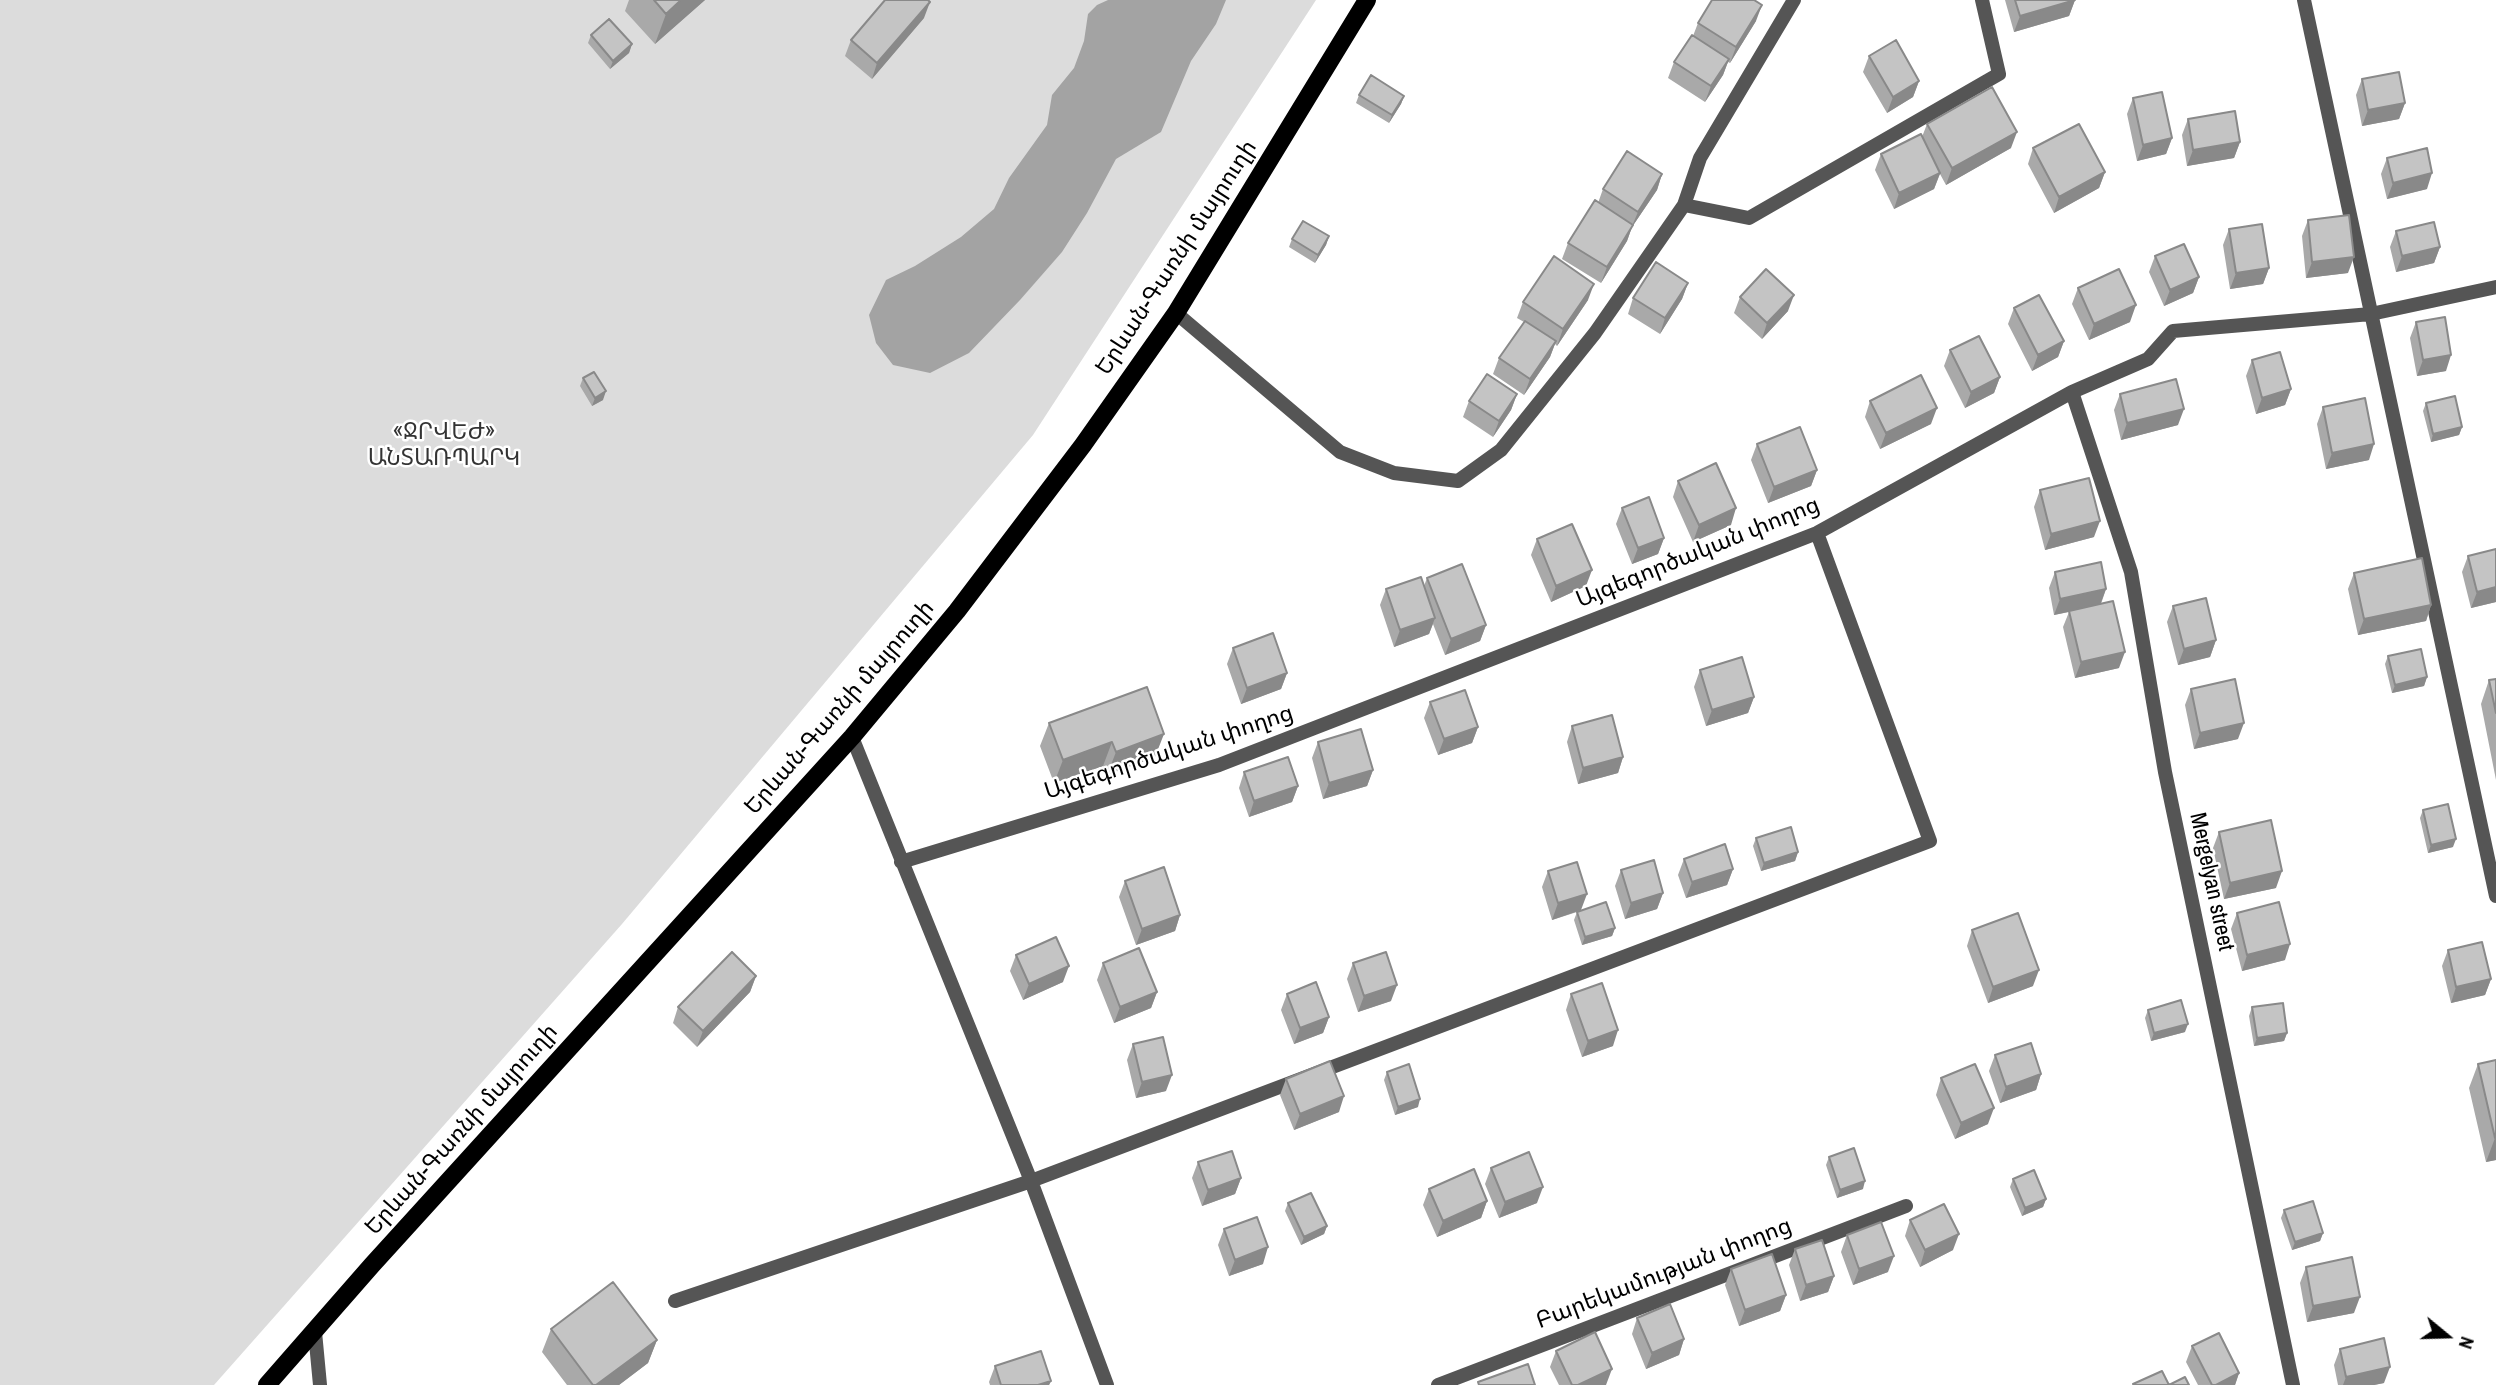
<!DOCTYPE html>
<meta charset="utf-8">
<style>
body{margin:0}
#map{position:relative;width:2496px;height:1385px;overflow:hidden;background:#fff;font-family:"Archivo Narrow",sans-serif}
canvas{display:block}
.north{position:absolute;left:2412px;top:1301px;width:70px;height:70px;-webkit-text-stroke:5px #fff;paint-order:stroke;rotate:109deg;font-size:19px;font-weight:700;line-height:28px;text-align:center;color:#000}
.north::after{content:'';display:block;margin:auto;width:24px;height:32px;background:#000;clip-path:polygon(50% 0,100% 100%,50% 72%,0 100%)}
</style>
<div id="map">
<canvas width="2496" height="1385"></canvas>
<div class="north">N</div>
</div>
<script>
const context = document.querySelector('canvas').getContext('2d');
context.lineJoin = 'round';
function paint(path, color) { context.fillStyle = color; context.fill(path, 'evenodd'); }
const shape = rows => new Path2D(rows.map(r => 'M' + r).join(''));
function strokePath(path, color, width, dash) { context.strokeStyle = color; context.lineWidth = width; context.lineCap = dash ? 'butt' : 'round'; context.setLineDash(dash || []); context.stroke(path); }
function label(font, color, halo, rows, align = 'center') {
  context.font = font + ' "Archivo Narrow","Noto Sans Armenian",sans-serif'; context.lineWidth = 5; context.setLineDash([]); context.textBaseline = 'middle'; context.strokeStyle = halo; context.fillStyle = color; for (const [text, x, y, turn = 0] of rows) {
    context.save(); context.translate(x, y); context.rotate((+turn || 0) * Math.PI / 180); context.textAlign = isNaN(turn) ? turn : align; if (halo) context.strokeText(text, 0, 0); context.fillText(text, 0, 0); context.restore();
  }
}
paint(shape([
 [0,0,1316,0,1033,435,622,924,214,1385,0,1385]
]), '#dcdcdc');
paint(shape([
 [1108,0,1226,0,1216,24,1191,61,1161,132,1116,159,1087,213,1062,252,1020,300,969,353,930,373,893,365,876,343,869,315,886,280,915,266,961,237,994,209,1009,178,1047,125,1052,95,1074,68,1084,41,1088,14,1097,5]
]), '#a3a3a3');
strokePath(shape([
 [2304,0,2496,896],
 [1684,205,1749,218,1999,74,1982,0],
 [1176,313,1340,452,1394,473,1458,481,1501,450,1595,333,1684,205,1700,158,1794,0],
 [2072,392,2131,572,2165,772,2293,1385],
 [852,737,1031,1181,1107,1385],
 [901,862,1219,765,1817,533,2072,392,2148,359,2173,331,2371,314,2496,287],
 [675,1301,1031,1181,1930,841,1817,533],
 [315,1332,320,1385],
 [1438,1385,1906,1206]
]), '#555', 14);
strokePath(shape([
 [267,1385,372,1265,852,737,957,611,1083,445,1176,313,1367,0]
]), '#000', 18);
paint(shape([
 [629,0,705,0,655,44,625,11],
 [2005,0,2075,0,2069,16,2014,32],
 [924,18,872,79,845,56,851,40],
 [1756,21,1730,63,1728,62,1723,75,1705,102,1668,78,1674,62,1693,36,1698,23],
 [591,35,632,44,629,53,610,69,588,43],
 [1869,56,1919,81,1913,97,1887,113,1863,72],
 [2362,79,2405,103,2399,119,2362,126,2356,95],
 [1359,95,1404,96,1401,104,1389,123,1356,103],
 [2133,98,2172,138,2166,154,2137,161,2127,114],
 [2188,119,2240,142,2234,158,2187,166,2182,135],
 [1927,124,2011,148,1946,185,1940,174,1934,189,1894,209,1875,170,1881,154,1922,137],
 [2033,148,2105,172,2099,188,2054,213,2028,164],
 [2387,158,2427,189,2387,199,2381,174],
 [1662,174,1657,190,1632,227,1627,241,1601,283,1562,259,1568,243,1598,203,1603,189],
 [2308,220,2348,273,2306,278,2302,236],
 [2229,229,2269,268,2263,284,2230,289,2223,245],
 [2396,231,2440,247,2434,263,2396,272,2390,247],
 [1329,236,1326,245,1315,263,1289,247,1292,239],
 [2155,256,2199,277,2193,293,2164,306,2149,272],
 [1688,283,1682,299,1660,334,1628,314,1633,298],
 [2078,288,2130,322,2089,340,2072,304],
 [1740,297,1788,311,1762,339,1734,313],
 [1588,300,1557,346,1555,344,1550,357,1524,395,1493,374,1499,358,1524,322,1517,318,1523,302],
 [2014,308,2064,341,2058,357,2032,371,2008,324],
 [2416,322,2446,371,2417,376,2410,338],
 [1950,350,2000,377,1994,393,1965,408,1944,366],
 [2252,360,2291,389,2285,405,2256,414,2246,376],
 [583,378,603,400,592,406,580,386],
 [1517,394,1511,410,1493,437,1463,417,1469,401],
 [2120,394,2178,425,2121,440,2114,410],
 [1870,401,1931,424,1880,449,1865,417],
 [2426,403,2462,427,2459,435,2431,442,2423,411],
 [2323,407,2369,460,2326,469,2317,424],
 [1757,444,1817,470,1811,486,1768,503,1751,460],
 [1678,481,1731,525,1693,542,1673,497],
 [2040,490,2094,537,2045,550,2034,507],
 [1622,508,1664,538,1658,554,1632,564,1616,524],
 [1537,539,1586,586,1551,602,1531,555],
 [2496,549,2496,602,2471,608,2462,572,2468,556],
 [2055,572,2106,589,2101,604,2119,668,2075,678,2063,627,2069,612,2054,615,2049,588],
 [2354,573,2431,605,2426,621,2358,635,2348,589],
 [1427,578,1486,625,1480,641,1445,655,1433,624,1429,634,1394,647,1380,605,1386,589,1424,586],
 [2173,606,2216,640,2210,657,2178,665,2167,622],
 [1233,648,1287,673,1281,689,1241,704,1227,664],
 [2388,656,2427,677,2424,686,2392,693,2385,664],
 [1700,670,1754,697,1748,713,1706,726,1694,687],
 [2496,679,2496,780,2481,704,2489,680],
 [1147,687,1155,757,1107,775,1103,766,1054,783,1040,746,1049,723],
 [2191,689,2238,739,2194,749,2185,705],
 [1430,702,1478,727,1472,743,1438,755,1424,718],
 [1572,726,1623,757,1618,773,1578,784,1567,742],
 [1318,742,1373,770,1367,786,1323,799,1312,758],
 [1244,772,1298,786,1292,802,1249,817,1239,788],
 [2423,810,2453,847,2428,853,2420,818],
 [2219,832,2276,888,2224,899,2213,848],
 [1756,838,1798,852,1795,861,1761,871,1753,846],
 [1684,859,1733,869,1727,885,1686,898,1678,875],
 [1621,870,1663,893,1657,909,1625,919,1615,886],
 [1548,871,1581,910,1615,928,1612,936,1582,945,1574,920,1577,912,1552,920,1542,887],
 [1125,881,1180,915,1175,931,1136,945,1119,897],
 [2237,913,2285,960,2242,971,2231,929],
 [1972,930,2033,986,1988,1003,1967,946],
 [2448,950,2491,979,2485,995,2451,1003,2442,966],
 [1016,955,1063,982,1023,1000,1010,971],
 [1103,963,1157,992,1151,1008,1114,1023,1097,980],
 [1353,963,1391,1001,1358,1012,1347,979],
 [756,976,750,992,697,1047,673,1023,678,1007],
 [1287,994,1329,1017,1323,1033,1294,1044,1281,1010],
 [1571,994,1613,1046,1582,1057,1566,1010],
 [2252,1007,2287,1033,2284,1041,2254,1046,2249,1016],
 [2148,1010,2185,1032,2151,1041,2145,1018],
 [1133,1044,1166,1091,1136,1098,1127,1060],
 [1995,1055,2041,1074,2036,1090,2000,1103,1989,1071],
 [2496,1060,2496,1160,2486,1162,2469,1088,2478,1064],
 [1387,1072,1418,1107,1395,1115,1384,1080],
 [1941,1078,1988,1124,1955,1139,1936,1095],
 [1286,1079,1339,1112,1294,1130,1280,1095],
 [1829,1157,1863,1189,1837,1198,1826,1165],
 [1198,1162,1241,1178,1235,1194,1202,1206,1192,1178],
 [1491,1168,1537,1203,1499,1218,1485,1184],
 [2013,1179,2046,1199,2043,1207,2022,1216,2010,1187],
 [1429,1189,1487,1201,1481,1218,1437,1237,1423,1205],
 [1288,1203,1327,1226,1324,1234,1301,1245,1285,1211],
 [2284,1210,2323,1233,2320,1241,2292,1250,2281,1218],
 [1910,1220,1953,1250,1920,1267,1905,1236],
 [1224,1229,1263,1264,1229,1276,1218,1245],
 [1847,1235,1888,1272,1853,1285,1841,1252],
 [1795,1249,1834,1276,1828,1292,1800,1301,1789,1265],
 [2306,1267,2354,1313,2307,1322,2300,1283],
 [1731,1269,1786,1295,1780,1311,1739,1326,1725,1285],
 [1637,1318,1684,1339,1679,1355,1646,1369,1632,1334],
 [551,1329,657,1340,648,1363,619,1385,567,1385,542,1352],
 [2192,1346,2239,1373,2235,1385,2198,1385,2186,1362],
 [2340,1349,2384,1383,2374,1385,2338,1385,2334,1365],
 [1556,1351,1606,1385,1559,1385,1550,1367],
 [995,1366,1051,1381,1049,1385,990,1385,989,1382]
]), '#a9a9a9');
paint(shape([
 [681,0,705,0,655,44,666,14],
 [2075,0,2069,16,2014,32,2020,16],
 [930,2,924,18,872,79,877,63],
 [1762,5,1756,21,1730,63,1736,47],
 [632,44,629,53,610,69,613,61],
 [1729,59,1723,75,1705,102,1711,86],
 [1919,81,1913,97,1887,113,1893,97],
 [1404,96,1401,104,1389,123,1392,115],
 [2405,103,2399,119,2362,126,2368,110],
 [2017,132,2011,148,1946,185,1952,168],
 [2172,138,2166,154,2137,161,2143,145],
 [2240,142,2234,158,2187,166,2193,150],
 [2105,172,2099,188,2054,213,2059,197],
 [1940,173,1934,189,1894,209,1899,193],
 [2432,173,2427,189,2387,199,2393,183],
 [1662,174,1657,190,1632,227,1627,241,1601,283,1607,267,1632,226,1638,212],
 [1329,236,1326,245,1315,263,1318,255],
 [2440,247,2434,263,2396,272,2402,256],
 [2354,257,2348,273,2306,278,2312,262],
 [2269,268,2263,284,2230,289,2236,273],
 [2199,277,2193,293,2164,306,2170,290],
 [1688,283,1682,299,1660,334,1665,318],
 [1594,284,1588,300,1557,346,1563,329],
 [1794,295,1788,311,1762,339,1767,323],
 [2136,305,2130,322,2089,340,2094,324],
 [1556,341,1550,357,1524,395,1530,379],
 [2064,341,2058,357,2032,371,2038,355],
 [2451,355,2446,371,2417,376,2423,360],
 [2000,377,1994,393,1965,408,1971,392],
 [2291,389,2285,405,2256,414,2262,398],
 [606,391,603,400,592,406,595,398],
 [1517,394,1511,410,1493,437,1499,421],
 [1937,408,1931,424,1880,449,1886,433],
 [2184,409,2178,425,2121,440,2127,423],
 [2462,427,2459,435,2431,442,2433,434],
 [2374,444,2369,460,2326,469,2332,453],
 [1817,470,1811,486,1768,503,1774,487],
 [1736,508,1731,525,1693,542,1699,525],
 [2100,521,2094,537,2045,550,2051,534],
 [1664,538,1658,554,1632,564,1638,548],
 [1592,570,1586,586,1551,602,1556,586],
 [2496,587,2496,602,2471,608,2477,592],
 [2106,589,2100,605,2054,615,2060,599],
 [2431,605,2426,621,2358,635,2364,619],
 [1435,618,1429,634,1394,647,1400,630],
 [1486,625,1480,641,1445,655,1451,639],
 [2216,640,2210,657,2178,665,2184,649],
 [2125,652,2119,668,2075,678,2081,662],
 [1287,673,1281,689,1241,704,1247,688],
 [2427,677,2424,686,2392,693,2395,685],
 [1754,697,1748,713,1706,726,1712,710],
 [2244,723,2238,739,2194,749,2200,733],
 [1478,727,1472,743,1438,755,1444,739],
 [1164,734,1155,757,1107,775,1116,752],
 [1112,742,1103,766,1054,783,1063,760],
 [1623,757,1618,773,1578,784,1583,768],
 [1373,770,1367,786,1323,799,1329,783],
 [1298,786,1292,802,1249,817,1254,801],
 [2456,839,2453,847,2428,853,2431,845],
 [1798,852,1795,861,1761,871,1764,863],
 [1733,869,1727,885,1686,898,1692,882],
 [2282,871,2276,888,2224,899,2230,883],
 [1663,893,1657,909,1625,919,1631,903],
 [1587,894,1581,910,1552,920,1558,903],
 [1180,915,1175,931,1136,945,1142,929],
 [1615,928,1612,936,1582,945,1585,937],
 [2290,944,2285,960,2242,971,2247,955],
 [1069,966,1063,982,1023,1000,1029,984],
 [2039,970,2033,986,1988,1003,1993,987],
 [756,976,750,992,697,1047,703,1031],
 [2491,979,2485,995,2451,1003,2456,987],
 [1397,985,1391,1001,1358,1012,1364,996],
 [1157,992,1151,1008,1114,1023,1120,1007],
 [1329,1017,1323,1033,1294,1044,1300,1028],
 [2188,1024,2185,1032,2151,1041,2154,1033],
 [1618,1030,1613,1046,1582,1057,1588,1041],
 [2287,1033,2284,1041,2254,1046,2257,1038],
 [2041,1074,2036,1090,2000,1103,2006,1087],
 [1172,1075,1166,1091,1136,1098,1142,1082],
 [1344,1096,1339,1112,1294,1130,1300,1114],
 [1420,1099,1418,1107,1395,1115,1398,1107],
 [1994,1108,1988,1124,1955,1139,1961,1123],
 [2495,1138,2496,1138,2496,1160,2486,1162],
 [1241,1178,1235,1194,1202,1206,1208,1190],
 [1865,1181,1863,1189,1837,1198,1840,1190],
 [1543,1187,1537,1203,1499,1218,1505,1202],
 [2046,1199,2043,1207,2022,1216,2025,1208],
 [1487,1201,1481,1218,1437,1237,1443,1221],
 [1327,1226,1324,1234,1301,1245,1304,1237],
 [2323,1233,2320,1241,2292,1250,2295,1242],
 [1959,1234,1953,1250,1920,1267,1925,1250],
 [1268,1247,1263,1264,1229,1276,1235,1260],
 [1894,1256,1888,1272,1853,1285,1859,1269],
 [1834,1276,1828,1292,1800,1301,1806,1285],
 [1786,1295,1780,1311,1739,1326,1745,1310],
 [2360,1297,2354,1313,2307,1322,2313,1306],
 [1684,1339,1679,1355,1646,1369,1652,1353],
 [657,1340,648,1363,619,1385,596,1385],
 [2390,1367,2384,1383,2374,1385,2343,1385,2346,1377],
 [1612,1369,1606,1385,1578,1385],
 [2239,1373,2235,1385,2216,1385],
 [1051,1381,1049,1385,1038,1385]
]), '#898989');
const building = shape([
 [654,0,681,0,666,14,654,0],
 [885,0,928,0,930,2,877,63,851,40,885,0],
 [1712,0,1754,0,1762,5,1736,47,1698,23,1712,0],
 [2015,0,2075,0,2020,16,2015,0],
 [609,19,632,44,613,61,591,35,609,19],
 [1692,35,1729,59,1711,86,1674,62,1692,35],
 [1896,40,1919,81,1893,97,1869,56,1896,40],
 [2399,72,2405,103,2368,110,2362,79,2399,72],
 [1371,75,1404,96,1392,115,1359,95,1371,75],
 [1992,87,2017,132,1952,168,1927,124,1992,87],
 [2162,92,2172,138,2143,145,2133,98,2162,92],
 [2235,111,2240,142,2193,150,2188,119,2235,111],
 [2079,124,2105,172,2059,197,2033,148,2079,124],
 [1921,134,1940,173,1899,193,1881,154,1921,134],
 [2427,148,2432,173,2393,183,2387,158,2427,148],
 [1627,151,1662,174,1638,212,1603,189,1627,151],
 [1595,200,1633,225,1607,267,1568,243,1595,200],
 [2349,215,2354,257,2312,262,2308,220,2349,215],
 [1303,221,1329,236,1318,255,1292,239,1303,221],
 [2434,222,2440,247,2402,256,2396,231,2434,222],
 [2262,224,2269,268,2236,273,2229,229,2262,224],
 [2184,244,2199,277,2170,290,2155,256,2184,244],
 [1554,256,1594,284,1563,329,1523,302,1554,256],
 [1656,262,1688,283,1665,318,1633,298,1656,262],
 [1766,269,1794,295,1767,323,1740,297,1766,269],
 [2119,269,2136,305,2094,324,2078,288,2119,269],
 [2039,295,2064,341,2038,355,2014,308,2039,295],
 [2445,317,2451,355,2423,360,2416,322,2445,317],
 [1525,321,1556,341,1530,379,1499,358,1525,321],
 [1979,336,2000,377,1971,392,1950,350,1979,336],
 [2280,352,2291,389,2262,398,2252,360,2280,352],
 [594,372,606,391,595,398,583,378,594,372],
 [1487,374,1517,394,1499,421,1469,401,1487,374],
 [1921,375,1937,408,1886,433,1870,401,1921,375],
 [2176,379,2184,409,2127,423,2120,394,2176,379],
 [2455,396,2462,427,2433,434,2426,403,2455,396],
 [2365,398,2374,444,2332,453,2323,407,2365,398],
 [1800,427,1817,470,1774,487,1757,444,1800,427],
 [1716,463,1736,508,1699,525,1678,481,1716,463],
 [2089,478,2100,521,2051,534,2040,490,2089,478],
 [1649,497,1664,538,1638,548,1622,508,1649,497],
 [1572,524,1592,570,1556,586,1537,539,1572,524],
 [2496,549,2496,587,2477,592,2468,556,2496,549],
 [2422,558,2431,605,2364,619,2354,573,2422,558],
 [2101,562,2106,589,2060,599,2055,572,2101,562],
 [1462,564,1486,625,1451,639,1427,578,1462,564],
 [1421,577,1435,618,1400,630,1386,589,1421,577],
 [2206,598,2216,640,2184,649,2173,606,2206,598],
 [2113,601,2125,652,2081,662,2069,611,2113,601],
 [1273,633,1287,673,1247,688,1233,648,1273,633],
 [2421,649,2427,677,2395,685,2388,656,2421,649],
 [1742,657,1754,697,1712,710,1700,670,1742,657],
 [2235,679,2244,723,2200,733,2191,689,2235,679],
 [2496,679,2496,713,2489,680,2496,679],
 [1147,687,1164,734,1116,752,1112,742,1063,760,1049,723,1147,687],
 [1465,690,1478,727,1444,739,1430,702,1465,690],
 [1612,715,1623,757,1583,768,1572,726,1612,715],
 [1361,729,1373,770,1329,783,1318,742,1361,729],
 [1288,757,1298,786,1254,801,1244,772,1288,757],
 [2448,804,2456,839,2431,845,2423,810,2448,804],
 [2271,820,2282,871,2230,883,2219,832,2271,820],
 [1791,827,1798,852,1764,863,1756,838,1791,827],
 [1725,844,1733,869,1692,882,1684,859,1725,844],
 [1654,860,1663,893,1631,903,1621,870,1654,860],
 [1577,862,1587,894,1558,903,1548,871,1577,862],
 [1164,867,1180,915,1142,929,1125,881,1164,867],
 [1606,902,1615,928,1585,937,1577,912,1606,902],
 [2279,902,2290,944,2247,955,2237,913,2279,902],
 [2018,913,2039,970,1993,987,1972,930,2018,913],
 [1056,937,1069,966,1029,984,1016,955,1056,937],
 [2482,942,2491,979,2456,987,2448,950,2482,942],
 [1139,948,1157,992,1120,1007,1103,963,1139,948],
 [732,952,756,976,703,1031,678,1007,732,952],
 [1386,952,1397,985,1364,996,1353,963,1386,952],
 [1316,982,1329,1017,1300,1028,1287,994,1316,982],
 [1602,983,1618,1030,1588,1041,1571,994,1602,983],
 [2181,1000,2188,1024,2154,1033,2148,1010,2181,1000],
 [2283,1003,2287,1033,2257,1038,2252,1007,2283,1003],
 [1163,1037,1172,1075,1142,1082,1133,1044,1163,1037],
 [2031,1043,2041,1074,2006,1087,1995,1055,2031,1043],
 [2496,1060,2496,1138,2495,1138,2478,1064,2496,1060],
 [1330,1061,1344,1096,1300,1114,1286,1079,1330,1061],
 [1409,1064,1420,1099,1398,1107,1387,1072,1409,1064],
 [1975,1064,1994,1108,1961,1123,1941,1078,1975,1064],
 [1854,1148,1865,1181,1840,1190,1829,1157,1854,1148],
 [1232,1151,1241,1178,1208,1190,1198,1162,1232,1151],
 [1529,1152,1543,1187,1505,1202,1491,1168,1529,1152],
 [1474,1169,1487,1201,1443,1221,1429,1189,1474,1169],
 [2034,1170,2046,1199,2025,1208,2013,1179,2034,1170],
 [1311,1193,1327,1226,1304,1237,1288,1203,1311,1193],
 [2313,1201,2323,1233,2295,1242,2284,1210,2313,1201],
 [1944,1204,1959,1234,1925,1250,1910,1220,1944,1204],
 [1257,1217,1268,1247,1235,1260,1224,1229,1257,1217],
 [1881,1222,1894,1256,1859,1269,1847,1235,1881,1222],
 [1822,1240,1834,1276,1806,1285,1795,1249,1822,1240],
 [1772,1254,1786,1295,1745,1310,1731,1269,1772,1254],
 [2352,1257,2360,1297,2313,1306,2306,1267,2352,1257],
 [613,1282,657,1340,596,1385,593,1385,551,1329,613,1282],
 [1670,1304,1684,1339,1652,1353,1637,1318,1670,1304],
 [1595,1332,1612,1369,1578,1385,1572,1385,1556,1351,1595,1332],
 [2219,1333,2239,1373,2216,1385,2212,1385,2192,1346,2219,1333],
 [2384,1338,2390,1367,2346,1377,2340,1349,2384,1338],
 [1041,1351,1051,1381,1038,1385,1001,1385,995,1366,1041,1351],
 [1528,1364,1535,1385,1479,1385,1478,1382,1528,1364],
 [2162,1371,2169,1385,2185,1377,2189,1385,2134,1385,2133,1384,2162,1371]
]);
paint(building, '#c4c4c4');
strokePath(building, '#898989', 2);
label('23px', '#000', '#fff', [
 ["Երևան-Գառնի մայրուղի",1177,258,-57],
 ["Այգեգործական փողոց",1698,553,-22],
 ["Երևան-Գառնի մայրուղի",840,708,-49],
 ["Այգեգործական փողոց",1169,753,-18],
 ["Mergelyan street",2211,882,78],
 ["Երևան-Գառնի մայրուղի",462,1130,-48],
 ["Բարեկամության փողոց",1664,1274,-21]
]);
label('23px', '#333', '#fff', [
 ["«ՋՐՎԵԺ»",444,433],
 ["ԱՆՏԱՌՊԱՐԿ",444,459]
]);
</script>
